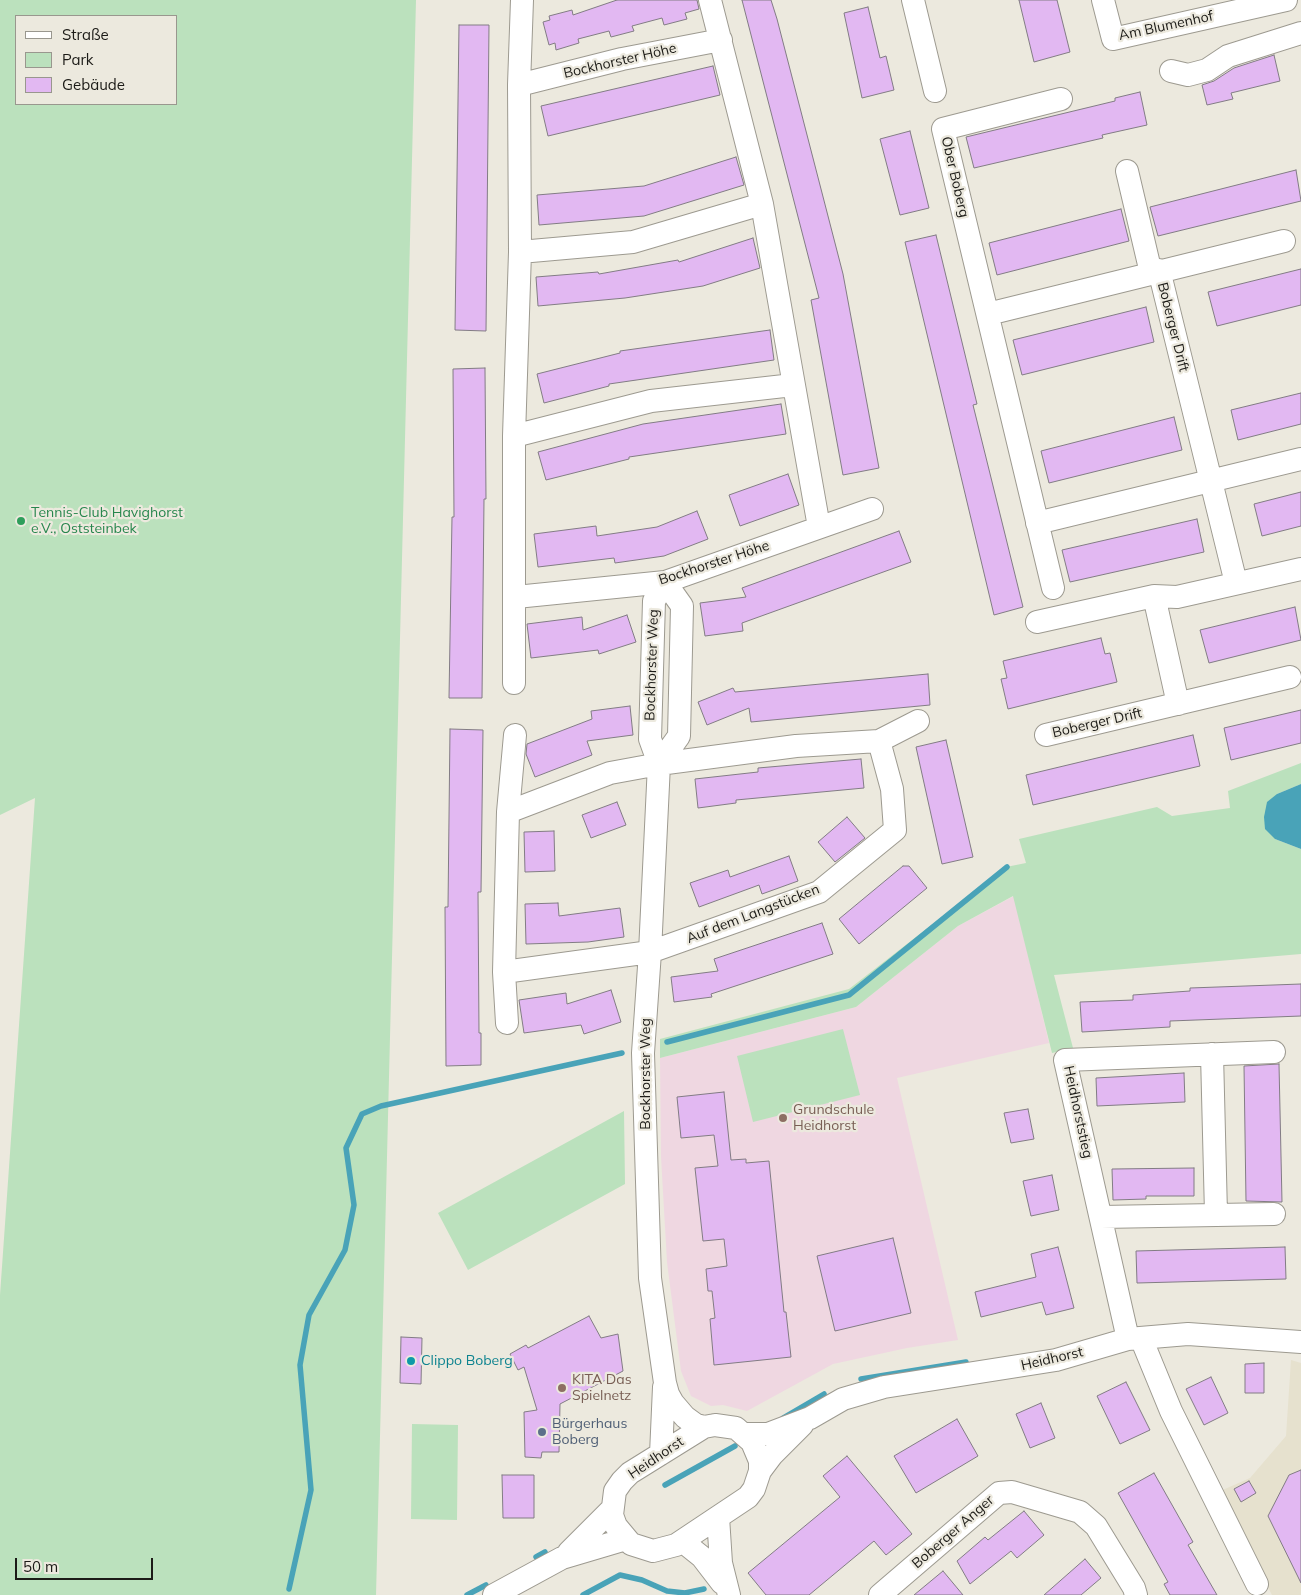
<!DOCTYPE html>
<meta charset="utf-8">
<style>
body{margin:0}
#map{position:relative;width:1301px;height:1595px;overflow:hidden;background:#ece9de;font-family:Mulish,sans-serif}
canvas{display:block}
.legend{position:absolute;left:15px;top:15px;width:162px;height:90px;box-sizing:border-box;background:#ece9de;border:1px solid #99978e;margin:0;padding:6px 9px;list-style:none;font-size:15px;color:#1c1b17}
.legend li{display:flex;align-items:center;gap:10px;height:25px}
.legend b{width:25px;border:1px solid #99978e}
.scale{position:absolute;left:15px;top:1558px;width:138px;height:22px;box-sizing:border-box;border:2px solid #1c1b17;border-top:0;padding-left:6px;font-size:15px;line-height:18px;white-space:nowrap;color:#1c1b17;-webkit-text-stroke:4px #ece9de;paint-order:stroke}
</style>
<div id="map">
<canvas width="1301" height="1595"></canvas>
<ul class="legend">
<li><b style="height:6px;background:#fff"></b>Straße</li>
<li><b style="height:14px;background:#bbe1bd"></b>Park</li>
<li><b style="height:14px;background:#e2b8f2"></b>Gebäude</li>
</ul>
<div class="scale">50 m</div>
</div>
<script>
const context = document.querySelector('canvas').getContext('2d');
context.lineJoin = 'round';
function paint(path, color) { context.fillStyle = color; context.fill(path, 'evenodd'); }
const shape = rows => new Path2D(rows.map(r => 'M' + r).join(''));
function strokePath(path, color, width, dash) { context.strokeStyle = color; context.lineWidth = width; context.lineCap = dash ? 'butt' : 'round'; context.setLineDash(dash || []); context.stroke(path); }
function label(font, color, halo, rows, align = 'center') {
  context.font = font + ' Mulish,sans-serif'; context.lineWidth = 4.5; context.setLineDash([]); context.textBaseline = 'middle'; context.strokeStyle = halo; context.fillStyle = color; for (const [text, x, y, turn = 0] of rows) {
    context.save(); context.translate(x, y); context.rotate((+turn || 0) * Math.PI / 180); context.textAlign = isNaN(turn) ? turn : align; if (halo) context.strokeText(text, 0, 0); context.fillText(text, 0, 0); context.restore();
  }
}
paint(shape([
 [1291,1360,1301,1363,1301,1595,1272,1595,1218,1492,1250,1478,1286,1436]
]), '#e6e1ce');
paint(shape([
 [1014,896,1049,1043,897,1078,958,1340,907,1348,833,1364,747,1411,723,1405,711,1406,691,1396,681,1371,667,1262,661,1157,660,1058,856,1007,958,926]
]), '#efd7e1');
paint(shape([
 [0,0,416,0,376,1595,0,1595,0,1295,35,798,0,815],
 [16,16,176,16,176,104,16,104],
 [1301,763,1301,784,1277,794,1275,839,1301,849,1301,954,1054,975,1073,1048,1052,1053,1013,896,958,926,856,1007,660,1058,660,1039,849,989,1006,867,1026,863,1019,839,1157,807,1172,816,1230,808,1228,791],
 [843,1029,860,1095,753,1122,737,1056],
 [624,1111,625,1184,468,1270,438,1213],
 [412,1424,458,1425,457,1520,411,1519]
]), '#bbe1bd');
paint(shape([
 [1301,784,1301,849,1275,839,1265,829,1264,817,1267,802,1277,794]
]), '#49a3b8');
strokePath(shape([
 [667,1042,849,995,1007,867],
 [861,1379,966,1362],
 [783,1418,824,1394],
 [665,1485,735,1446],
 [536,1557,545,1552],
 [289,1589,311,1490,300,1365,309,1315,345,1250,354,1205,346,1148,362,1114,381,1106,622,1053],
 [467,1595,486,1585],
 [583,1595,620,1575,642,1580,667,1591,685,1593,704,1589]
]), '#49a3b8', 5.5);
const building = shape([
 [617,0,697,0,699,9,685,13,687,19,664,25,662,18,632,26,634,31,611,37,609,31,578,39,579,43,556,50,555,43,549,45,543,22,550,20,549,16,572,10,573,15,617,0],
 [742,0,771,0,777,19,843,274,879,468,843,475,811,300,819,298,742,0],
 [1019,0,1057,0,1070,52,1034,62,1019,0],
 [868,7,880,58,886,56,894,90,862,98,844,13,868,7],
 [459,25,489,25,486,331,455,330,459,25],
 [1274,55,1280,81,1231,93,1233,99,1207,105,1202,85,1214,81,1234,68,1274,55],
 [713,66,720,95,548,136,541,106,713,66],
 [1140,92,1147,125,1102,135,1103,138,974,168,966,137,1115,101,1115,98,1140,92],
 [910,131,929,208,900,215,880,139,910,131],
 [736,157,744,185,644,216,539,225,537,195,644,186,736,157],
 [1296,170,1301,201,1158,236,1150,207,1296,170],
 [1121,209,1129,241,997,275,989,243,1121,209],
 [936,235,977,404,973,405,1023,607,994,615,905,242,936,235],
 [753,238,760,268,703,286,625,298,538,306,536,277,598,272,599,274,678,260,679,262,753,238],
 [1301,269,1301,305,1217,326,1208,292,1301,269],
 [1146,307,1154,342,1022,375,1013,340,1146,307],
 [770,330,774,360,609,384,609,386,544,403,537,374,620,353,620,351,770,330],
 [485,368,486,499,484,499,482,698,449,698,452,517,454,517,453,369,485,368],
 [1301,393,1301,424,1238,440,1231,410,1301,393],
 [781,404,786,434,629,457,629,459,546,480,538,452,643,424,781,404],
 [1174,417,1182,450,1049,483,1041,451,1174,417],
 [788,474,799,505,740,526,729,495,788,474],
 [1301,492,1301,526,1262,536,1254,504,1301,492],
 [697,511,708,539,664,556,615,563,614,558,538,567,534,534,596,526,597,536,657,527,697,511],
 [1197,519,1204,552,1070,582,1062,550,1197,519],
 [899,531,911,562,742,623,743,631,705,636,700,603,746,597,742,588,899,531],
 [1295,607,1301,640,1209,663,1200,630,1295,607],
 [627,615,636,642,599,654,598,650,531,658,527,624,582,617,583,630,627,615],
 [1101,638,1105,654,1110,653,1117,682,1008,709,1001,679,1007,678,1003,661,1101,638],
 [928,674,930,705,751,722,749,708,707,725,698,702,733,688,735,692,928,674],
 [630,706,633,735,587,741,592,755,535,777,526,754,527,744,592,719,591,711,630,706],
 [1301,710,1301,743,1231,760,1224,728,1301,710],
 [450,729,483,730,481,892,478,892,479,1033,481,1033,481,1065,446,1066,445,907,448,907,450,729],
 [1193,735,1200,766,1033,805,1026,775,1193,735],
 [946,740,973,857,942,864,916,747,946,740],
 [861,759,864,788,736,800,736,803,698,808,695,779,758,772,758,768,861,759],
 [617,802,626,825,591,838,582,815,617,802],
 [847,817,865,838,835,862,818,842,847,817],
 [554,831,555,871,525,872,524,832,554,831],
 [789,856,798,881,762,894,759,885,699,907,690,883,728,870,730,877,789,856],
 [903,866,909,866,927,888,859,944,839,919,903,866],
 [558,903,559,916,620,908,624,937,588,942,526,944,525,904,558,903],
 [822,923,833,954,711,994,712,997,674,1002,671,977,718,971,714,959,822,923],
 [1301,984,1301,1016,1170,1021,1170,1027,1082,1032,1080,1002,1133,1000,1133,995,1190,991,1190,988,1301,984],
 [611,990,621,1022,584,1034,581,1025,524,1033,519,1000,566,993,567,1004,611,990],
 [1279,1064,1282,1202,1246,1201,1244,1066,1279,1064],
 [1184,1073,1185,1102,1097,1106,1096,1078,1184,1073],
 [724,1092,731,1160,746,1159,746,1163,769,1161,784,1312,786,1312,791,1357,714,1365,710,1319,715,1318,712,1291,708,1291,706,1269,727,1266,724,1239,703,1241,695,1168,718,1166,714,1135,681,1138,677,1097,724,1092],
 [1028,1109,1034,1139,1011,1143,1004,1113,1028,1109],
 [1194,1168,1194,1196,1146,1196,1146,1199,1113,1200,1112,1169,1194,1168],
 [1052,1175,1059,1210,1031,1216,1023,1181,1052,1175],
 [893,1238,911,1313,835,1331,817,1256,893,1238],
 [1058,1247,1074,1308,1046,1315,1042,1302,981,1317,975,1292,1036,1277,1031,1254,1058,1247],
 [1285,1247,1286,1279,1137,1283,1136,1251,1285,1247],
 [589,1316,601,1338,618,1334,623,1371,560,1404,559,1452,542,1452,541,1458,525,1457,524,1412,537,1410,524,1367,518,1370,510,1354,526,1345,528,1348,589,1316],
 [401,1337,422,1338,421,1384,400,1383,401,1337],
 [1264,1363,1264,1393,1245,1393,1245,1364,1264,1363],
 [1211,1377,1228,1413,1204,1425,1186,1389,1211,1377],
 [1126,1382,1150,1430,1120,1444,1097,1396,1126,1382],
 [1041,1403,1055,1438,1030,1448,1016,1414,1041,1403],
 [957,1419,978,1456,916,1493,894,1456,957,1419],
 [847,1456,912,1534,886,1555,874,1541,809,1595,766,1595,748,1573,840,1497,823,1476,847,1456],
 [1301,1470,1301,1583,1268,1516,1289,1475,1301,1470],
 [1154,1473,1193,1542,1188,1545,1217,1595,1170,1595,1164,1584,1168,1582,1118,1493,1154,1473],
 [502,1475,534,1475,534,1518,503,1518,502,1475],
 [1249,1481,1256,1493,1241,1502,1234,1489,1249,1481],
 [1024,1511,1044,1535,1017,1558,1011,1551,970,1584,957,1561,985,1537,988,1540,1024,1511],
 [1085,1559,1101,1578,1081,1595,1044,1595,1085,1559],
 [943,1571,963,1595,914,1595,943,1571]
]);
paint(building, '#e2b8f2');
strokePath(building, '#827c84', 1);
const minor = shape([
 [710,0,762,204,819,527],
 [913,0,935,91],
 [1103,0,1113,39,1286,0],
 [1171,71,1188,75,1207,70,1228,56,1301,33],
 [519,85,622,59,721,40],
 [1127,171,1151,273],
 [520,252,633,242,762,204],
 [1159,270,1236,583],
 [988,314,1284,241],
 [514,436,651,401,793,385],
 [1037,523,1301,459],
 [1053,588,943,129,1061,99],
 [1154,596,1178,704],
 [516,597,665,582,872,509],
 [1037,622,1154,596,1177,597,1301,569],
 [514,683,514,436,520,252,519,85,522,0],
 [1046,735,1290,677],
 [659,764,650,739,654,601,665,582,682,606,679,736,659,764,650,952,643,1053,650,1278,665,1383,668,1394,673,1403,685,1417,696,1425,704,1427],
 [508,812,610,773,659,764,796,746,879,741,918,721],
 [504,972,650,952,819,892,895,830,892,789,879,741],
 [507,1023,504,972,508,812,515,735],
 [1212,1054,1216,1214],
 [1101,1217,1274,1214],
 [1141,1338,1171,1411,1257,1584],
 [1128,1339,1065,1060,1274,1052],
 [715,1425,736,1428,752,1442,760,1461,760,1471,754,1489,748,1497,676,1545,653,1551,631,1544,616,1526,612,1515,615,1491,622,1481,630,1473,704,1427,715,1425],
 [745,1434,768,1434,810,1418,843,1399,884,1387,1056,1360,1128,1339,1188,1334,1301,1342],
 [661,1454,664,1387],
 [760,1471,772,1455,802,1425],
 [718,1517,721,1563,729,1595],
 [682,1541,702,1557,722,1583],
 [569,1552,612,1509],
 [494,1595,562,1558,626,1539],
 [880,1595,999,1493,1012,1492,1080,1512,1096,1526,1134,1588,1136,1595]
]);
strokePath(minor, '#9d9a90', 24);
strokePath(minor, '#fff', 22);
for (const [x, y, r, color] of [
 [21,521,5,"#2e9e5b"],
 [783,1118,5,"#8d6e63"],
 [411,1361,5,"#0f9aa8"],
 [562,1388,5,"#8d6e63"],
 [542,1432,5,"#5c6f8a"]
]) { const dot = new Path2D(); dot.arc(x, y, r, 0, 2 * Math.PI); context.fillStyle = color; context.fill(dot); strokePath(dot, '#ece9de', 2); }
label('14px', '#1c1b17', '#ece9de', [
 ["Am Blumenhof",1166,26,-12],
 ["Bockhorster Höhe",620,61,-13],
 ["Ober Boberg",955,177,77],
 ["Boberger Drift",1173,327,76],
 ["Bockhorster Höhe",714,563,-18],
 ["Bockhorster Weg",652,665,-88],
 ["Boberger Drift",1097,723,-13],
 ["Auf dem Langstücken",753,914,-21],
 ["Bockhorster Weg",646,1074,-90],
 ["Heidhorststieg",1078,1112,78],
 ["Heidhorst",1052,1359,-13],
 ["Heidhorst",656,1458,-34],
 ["Boberger Anger",953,1532,-41]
]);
label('14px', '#27864d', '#ece9de', [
 ["Tennis-Club Havighorst",31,513],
 ["e.V., Oststeinbek",31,529]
], 'left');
label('14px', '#785e54', '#ece9de', [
 ["Grundschule",793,1110],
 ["Heidhorst",793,1126],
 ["KITA Das",572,1380],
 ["Spielnetz",572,1396]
], 'left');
label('14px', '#0d838f', '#ece9de', [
 ["Clippo Boberg",421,1361]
], 'left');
label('14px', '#4e5e75', '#ece9de', [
 ["Bürgerhaus",552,1424],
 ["Boberg",552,1440]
], 'left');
</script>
